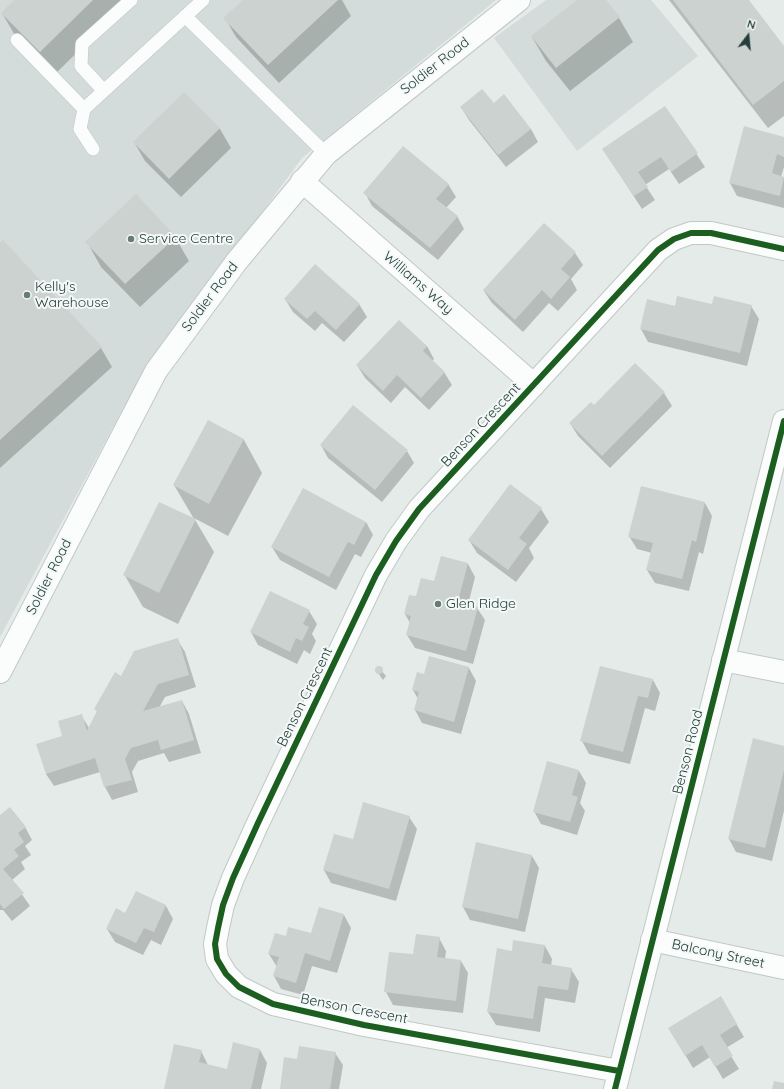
<!DOCTYPE html>
<style>
body{margin:0}
#map{position:relative;width:784px;height:1089px;overflow:hidden;background:#e5ebe9;font-family:Quicksand,sans-serif}
canvas{display:block}
.north{position:absolute;left:728px;top:16px;width:40px;height:40px;-webkit-text-stroke:3px #f4f9f7;paint-order:stroke;rotate:16deg;font-size:11px;font-weight:700;line-height:16px;text-align:center;color:#233e3c}
.north::after{content:'';display:block;margin:auto;width:14px;height:18px;background:#233e3c;clip-path:polygon(50% 0,100% 100%,50% 72%,0 100%)}
</style>
<div id="map">
<canvas width="784" height="1089"></canvas>
<div class="north">N</div>
</div>
<script>
const context = document.querySelector('canvas').getContext('2d');
context.lineJoin = 'round';
function paint(path, color) { context.fillStyle = color; context.fill(path, 'evenodd'); }
const shape = rows => new Path2D(rows.map(r => 'M' + r).join(''));
function strokePath(path, color, width, dash) { context.strokeStyle = color; context.lineWidth = width; context.lineCap = dash ? 'butt' : 'round'; context.setLineDash(dash || []); context.stroke(path); }
function label(font, color, halo, rows, align = 'center') {
  context.font = font + ' Quicksand,sans-serif'; context.lineWidth = 4; context.setLineDash([]); context.textBaseline = 'middle'; context.strokeStyle = halo; context.fillStyle = color; for (const [text, x, y, turn = 0] of rows) {
    context.save(); context.translate(x, y); context.rotate((+turn || 0) * Math.PI / 180); context.textAlign = isNaN(turn) ? turn : align; if (halo) context.strokeText(text, 0, 0); context.fillText(text, 0, 0); context.restore();
  }
}
paint(shape([
 [0,0,496,0,302,158,138,381,0,637],
 [546,0,651,0,698,56,577,151,494,38]
]), '#d3dcda');
paint(shape([
 [15,0,131,0,54,75,16,37,2,13],
 [244,0,342,0,351,16,279,83,236,37,225,18],
 [579,0,605,0,619,18,633,42,570,91,546,61,532,37],
 [669,0,747,0,784,48,784,116,768,128],
 [184,93,220,129,231,148,181,197,145,161,134,142],
 [493,104,531,129,538,142,506,167,469,120,461,107],
 [665,107,705,167,679,184,669,169,645,185,655,200,642,209,603,149],
 [784,138,784,167,781,177,784,178,784,208,737,196,730,183],
 [448,184,456,197,446,208,457,216,464,229,438,260,372,206,365,193],
 [544,224,575,253,583,265,571,279,577,290,558,311,549,303,523,332,492,303,484,291],
 [175,237,189,261,140,307,101,267,87,242],
 [0,244,101,348,112,367,0,468],
 [285,299,359,304,367,317,344,342,322,323,315,331,293,312],
 [713,306,751,306,759,319,747,366,648,342,641,329,676,307],
 [427,346,434,359,432,361,444,372,452,385,429,410,405,387,391,403,365,378,357,365],
 [635,365,664,393,672,406,610,468,578,436,570,423,594,406],
 [208,421,244,440,262,473,228,536,194,518,214,552,178,624,143,607,124,574,194,519,174,485],
 [321,445,407,451,414,463,382,502,328,458],
 [511,486,541,509,549,522,529,548,534,558,516,582,477,553,469,540],
 [705,503,712,516,703,554,699,552,689,591,655,583,647,570,652,553,637,549,629,536],
 [366,522,373,535,361,557,355,554,336,590,280,560,272,547],
 [441,557,468,564,475,577,468,605,477,608,485,620,473,664,415,648,407,635,410,623,405,614,417,598,435,582],
 [309,611,317,624,312,634,316,641,310,654,304,650,297,664,258,645,251,632],
 [177,639,185,652,196,687,165,697,159,708,182,701,189,714,201,753,169,762,164,753,138,761,132,772,138,792,112,800,105,787,100,772,54,786,46,774,63,737,81,715,89,728,97,712,96,709,122,677],
 [430,657,469,668,476,681,461,734,422,723,415,710,418,699,413,690,425,675],
 [378,667,386,676,383,680,376,670],
 [653,680,660,693,655,711,645,708,630,764,589,754,582,741],
 [784,747,784,811,772,861,736,852,729,839],
 [579,771,586,783,580,803,585,811,577,835,541,824,534,811],
 [0,815,25,827,32,840,25,846,31,855,21,862,25,869,12,880,30,906,12,921,3,910,0,910],
 [409,817,417,829,396,901,331,883,324,870,353,840],
 [532,856,539,868,525,932,470,920,463,907],
 [136,892,166,906,173,919,161,945,151,940,143,955,115,942,107,929,126,914],
 [344,915,351,928,337,973,312,966,303,995,281,989,274,976,277,967,269,954,286,937,312,935],
 [439,938,446,951,445,959,461,961,468,973,463,1013,393,1005,386,992,414,956],
 [545,946,552,959,551,966,571,969,579,982,575,1003,545,998,540,1032,496,1025,488,1012,513,952],
 [721,998,744,1037,726,1048,739,1069,723,1079,710,1057,693,1068,669,1028],
 [260,1050,267,1063,261,1089,165,1089,201,1051,208,1065,227,1070],
 [335,1053,343,1065,339,1089,281,1089,298,1060]
]), '#0003');
paint(shape([
 [14,0,93,0,40,52,1,13],
 [243,0,338,0,268,65,223,18],
 [577,0,606,0,620,17,556,68,531,36],
 [673,0,749,0,784,46,784,81,753,105],
 [482,89,494,103,504,94,531,129,498,155,460,107],
 [184,92,220,128,169,179,133,142],
 [665,106,698,153,671,172,661,157,638,172,648,187,634,196,602,149],
 [744,126,784,137,784,157,777,154,772,173,784,177,780,196,729,183],
 [403,146,449,184,436,199,458,216,430,248,363,193],
 [136,194,176,237,125,284,85,242],
 [544,223,576,252,561,269,570,277,551,299,542,290,515,320,483,290],
 [3,240,102,347,0,440,0,243],
 [315,264,360,304,336,330,315,311,307,319,284,299],
 [677,296,712,304,714,296,752,305,740,353,640,329,647,299,675,306],
 [399,320,427,346,423,351,445,372,421,398,397,375,383,391,356,365],
 [635,363,665,392,602,456,569,423,591,402,594,405],
 [353,405,408,450,375,490,320,445],
 [208,420,244,439,209,504,173,485],
 [510,484,542,508,519,538,527,544,508,570,468,540],
 [641,486,705,502,696,542,692,540,682,579,646,570,653,543,628,537],
 [303,488,366,522,354,545,348,542,329,577,271,547],
 [159,502,196,519,159,593,123,575],
 [441,556,468,563,458,601,478,607,466,651,406,635,411,616,404,614,409,595,416,596,421,578,434,581],
 [270,591,310,610,303,624,309,627,302,641,296,638,290,652,250,632],
 [178,638,189,675,158,684,143,711,182,700,194,740,161,750,158,740,131,748,125,759,132,780,104,787,95,758,46,774,36,744,62,736,58,721,82,714,87,731,97,711,94,709,115,672,121,676,134,651],
 [429,656,469,667,454,722,414,710,419,692,412,690,417,672,424,674],
 '375 670a4 4 0 1 1 8 0a4 4 0 1 1-8 0Z',
 [600,666,653,679,648,698,638,696,623,752,580,741],
 [753,738,784,746,784,770,765,848,728,839],
 [547,761,579,770,572,795,578,797,570,822,533,812],
 [363,802,410,816,389,889,323,870,334,834,353,839],
 [10,807,26,827,18,833,24,842,14,850,19,856,3,869,24,893,4,909,0,904,0,815],
 [476,842,532,855,518,919,462,907],
 [136,891,166,905,154,932,144,928,136,943,106,929,116,908,125,913],
 [319,907,344,914,330,961,305,953,296,983,273,976,279,957,268,954,275,933,286,936,288,927,311,933],
 [416,934,440,937,437,957,461,960,456,1001,384,992,389,952,413,954],
 [513,940,545,945,542,963,572,968,568,990,538,986,533,1019,487,1012,497,948,512,951],
 [721,996,737,1024,720,1035,733,1056,715,1067,702,1045,685,1056,668,1028],
 [233,1042,260,1049,251,1089,164,1089,174,1044,202,1050,199,1062,227,1069],
 [299,1046,336,1052,330,1089,280,1089,284,1057,297,1059],
 [774,1081,784,1083,784,1089,772,1089]
]), '#ccd2d0');
const lane = shape([
 [185,16,326,154],
 [17,40,84,109,203,0],
 [103,90,81,66,82,44,131,0],
 [84,109,80,129,93,149]
]);
const street = shape([
 [302,181,534,385],
 [723,660,784,672],
 [652,940,784,968],
 [619,1071,364,1025,273,1004,239,987,226,974,217,959,215,944,218,928,223,905,233,878,258,823,376,575,396,541,419,509,658,250,674,239,691,233,711,233,784,249],
 [615,1089,784,421]
]);
const secondary = shape([
 [0,672,156,371,237,261,326,154,519,0]
]);
strokePath(lane, '#c2c8c6', 14);
strokePath(street, '#c2c8c6', 24);
strokePath(secondary, '#c1c8c6', 24);
strokePath(lane, '#fbfcfc', 13);
strokePath(street, '#fbfcfc', 22);
strokePath(secondary, '#fbfcfc', 22);
strokePath(shape([
 [619,1071,364,1025,273,1004,239,987,226,974,217,959,215,944,218,928,223,905,233,878,258,823,376,575,396,541,419,509,658,250,674,239,691,233,711,233,784,249],
 [615,1089,784,421]
]), '#1b5e20', 6);
for (const [x, y, r, color] of [
 [131,239,4,"#677b79"],
 [27,295,4,"#677b79"],
 [438,604,4,"#677b79"]
]) { const dot = new Path2D(); dot.arc(x, y, r, 0, 2 * Math.PI); context.fillStyle = color; context.fill(dot); strokePath(dot, '#f4f9f7', 1.5); }
label('14px', '#233e3c', '#f4f9f7', [
 ["Soldier Road",435,66,-38],
 ["Williams Way",418,283,41],
 ["Soldier Road",210,297,-53],
 ["Benson Crescent",481,425,-47],
 ["Soldier Road",49,577,-63],
 ["Benson Crescent",305,697,-64],
 ["Benson Road",688,752,-76],
 ["Balcony Street",718,954,12],
 ["Benson Crescent",354,1009,11]
]);
label('14px', '#233e3c', '#f4f9f7', [
 ["Service Centre",139,239],
 ["Kelly's",35,287],
 ["Warehouse",35,303],
 ["Glen Ridge",446,604]
], 'left');
</script>
